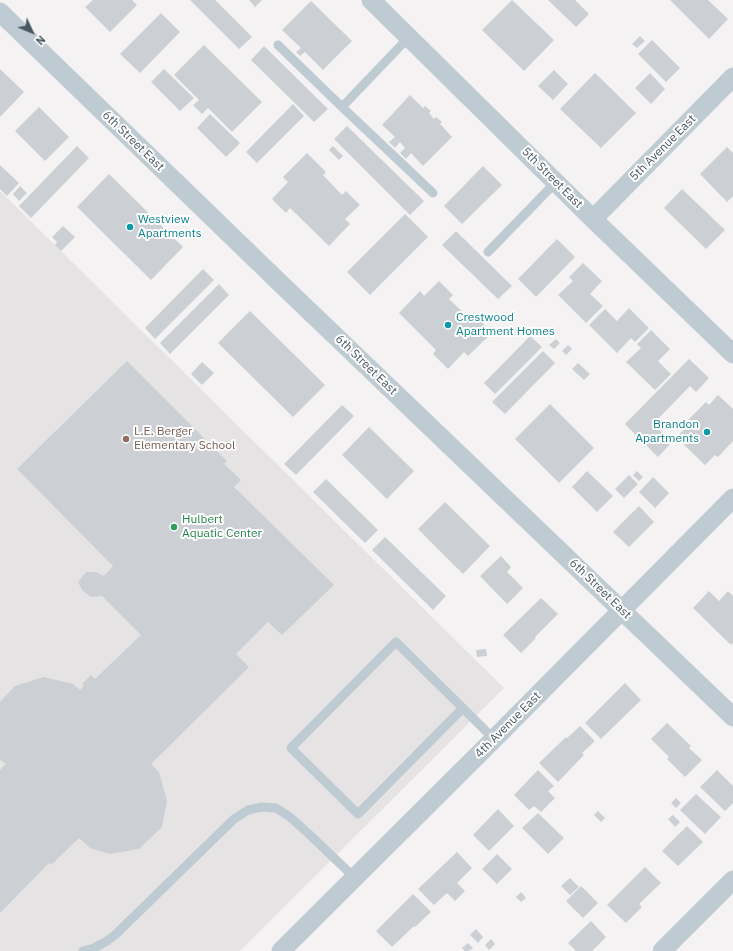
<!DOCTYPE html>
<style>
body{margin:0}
#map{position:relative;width:733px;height:951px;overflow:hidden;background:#f4f2f2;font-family:"IBM Plex Sans",sans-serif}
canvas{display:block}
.north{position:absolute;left:12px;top:12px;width:40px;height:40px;-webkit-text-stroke:3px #fff;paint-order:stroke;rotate:134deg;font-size:11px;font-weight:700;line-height:16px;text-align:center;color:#485861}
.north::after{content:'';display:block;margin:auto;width:14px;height:18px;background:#485861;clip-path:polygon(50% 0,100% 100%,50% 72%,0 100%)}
</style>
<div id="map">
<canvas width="733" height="951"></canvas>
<div class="north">N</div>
</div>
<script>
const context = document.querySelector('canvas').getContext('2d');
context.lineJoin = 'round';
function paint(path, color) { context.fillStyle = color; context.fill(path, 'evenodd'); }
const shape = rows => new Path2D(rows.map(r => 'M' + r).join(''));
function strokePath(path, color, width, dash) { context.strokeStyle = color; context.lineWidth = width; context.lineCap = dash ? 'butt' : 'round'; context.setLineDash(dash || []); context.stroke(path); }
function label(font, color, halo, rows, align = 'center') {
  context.font = font + ' "IBM Plex Sans",sans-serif'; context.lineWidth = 4; context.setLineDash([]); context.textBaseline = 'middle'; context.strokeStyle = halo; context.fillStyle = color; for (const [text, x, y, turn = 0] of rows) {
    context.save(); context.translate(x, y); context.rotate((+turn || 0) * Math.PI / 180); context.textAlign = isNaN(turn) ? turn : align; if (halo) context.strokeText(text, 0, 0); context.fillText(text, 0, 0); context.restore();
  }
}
paint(shape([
 [0,191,504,688,240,951,0,951]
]), '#e5e3e4');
paint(shape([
 [93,0,132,0,137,5,110,32,85,7],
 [190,0,215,0,252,37,239,49],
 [249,0,262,0,255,7],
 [512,0,554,40,524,71,482,30],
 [548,0,575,0,589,14,576,27],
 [670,0,708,0,728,19,709,39],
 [311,1,352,41,323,70,305,52,300,56,296,52,301,48,282,30],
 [161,13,180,32,140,73,120,54],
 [640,36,645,41,637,48,632,44],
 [652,40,680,68,666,82,638,54],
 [204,45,262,102,232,132,208,108,202,114,193,105,199,100,174,75],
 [264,46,328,109,314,122,251,60],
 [0,69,24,92,0,117],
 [164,69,194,98,180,111,151,82],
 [554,70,568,84,553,100,538,86],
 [595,73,636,113,601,148,560,109],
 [650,73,665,89,651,104,635,88],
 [410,95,423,108,425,106,431,111,429,113,434,119,436,117,442,122,440,124,452,137,423,166,411,153,406,159,400,153,405,148,400,142,395,148,389,142,395,137,382,125],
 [293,104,304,116,257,163,246,152],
 [39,107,69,137,45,161,15,131],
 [210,114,240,143,226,157,197,128],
 [347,126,424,201,410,215,334,139],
 [77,146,89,158,31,218,19,206],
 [333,146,343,156,339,160,329,150],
 [727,147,733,153,733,196,727,202,700,174],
 [307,153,326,172,323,175,342,195,346,191,360,205,345,219,350,224,329,246,290,208,286,213,272,199,288,182,283,177],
 [0,165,19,183,7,196,0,189],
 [483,166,502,185,462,224,444,206],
 [109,174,183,247,151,280,77,207],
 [20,186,27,193,19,201,13,194],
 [682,189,725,230,706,249,664,208],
 [405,214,428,237,370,295,347,272],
 [63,226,75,237,61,251,55,245,57,242,52,237],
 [456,231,512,286,498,299,442,245],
 [557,239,575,257,536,297,518,279],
 [583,263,602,281,590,294,603,306,586,323,558,295,573,281,569,277],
 [203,269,214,280,155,339,145,328],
 [439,281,453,295,449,299,469,318,473,313,492,333,468,356,464,352,448,369,433,354,436,350,399,313,420,291,424,296],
 [219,284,229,295,170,354,160,343],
 [629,308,649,328,635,342,631,338,617,353,589,325,605,309,617,321],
 [250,311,325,385,293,417,218,343],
 [651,330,670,349,658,361,671,374,655,390,626,362,641,348,637,344],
 [530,336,542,347,495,394,484,383],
 [556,339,560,343,554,349,549,345],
 [568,345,572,349,566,355,562,351],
 [543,351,555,363,505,414,492,402],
 [689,359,709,378,696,392,690,386,653,424,672,442,658,457,625,424],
 [127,361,227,461,224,464,241,480,234,487,334,585,282,635,268,622,236,654,249,667,151,764,159,772,167,801,162,827,139,849,110,854,90,848,79,838,51,865,49,863,0,913,0,770,6,764,0,760,0,702,15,686,44,677,73,684,80,690,84,686,82,684,91,675,95,679,141,635,102,596,91,597,82,590,78,582,86,572,96,572,104,576,113,566,17,469],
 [202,362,214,373,202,385,191,374],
 [578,363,590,374,584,380,572,369],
 [718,395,733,409,733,441,718,457,715,455,705,465,676,437,687,427,684,424,706,402,709,405],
 [550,404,594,448,559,483,515,439],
 [342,405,354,416,296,475,284,464],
 [369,427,414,471,387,499,342,455],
 [587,471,613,496,597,512,572,487],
 [637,471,643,477,639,481,633,475],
 [629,475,638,484,624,498,615,489],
 [653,477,669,493,655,508,639,492],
 [326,479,378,530,365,543,313,492],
 [445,502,490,546,463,574,418,529],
 [639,506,654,522,629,547,613,532],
 [385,537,446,596,433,610,372,550],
 [501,556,511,567,507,572,523,588,507,604,480,576],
 [709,591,719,601,728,591,733,596,733,643,731,645,693,608],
 [541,598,558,614,535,637,536,638,521,653,503,635],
 [486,649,487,656,477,657,476,650],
 [625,683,641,700,601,739,585,723],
 [667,723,691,746,689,748,702,760,685,777,667,759,669,757,651,739],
 [580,726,595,741,582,753,584,755,558,782,539,763,566,737,567,738],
 [538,770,554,786,548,791,555,798,541,812,534,806,529,810,514,795],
 [717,770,733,786,733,803,725,811,700,787],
 [696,794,721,817,705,834,680,810],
 [676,798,681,803,676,808,671,803],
 [498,809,514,826,489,851,473,835],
 [598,811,605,818,601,822,594,815],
 [538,813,564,838,548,854,522,828],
 [673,815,680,822,675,827,668,819],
 [687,826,703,842,678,866,662,851],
 [457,852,472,868,457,883,465,891,455,901,447,893,434,905,418,889],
 [497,854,512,869,497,884,482,869],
 [645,867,661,883,639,904,642,907,626,923,607,905],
 [570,878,579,887,570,895,561,886],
 [581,886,598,903,583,918,566,901],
 [521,892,526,898,521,902,516,897],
 [413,894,431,912,415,927,414,926,392,947,376,931],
 [591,921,606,937,592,951,576,951,568,943],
 [476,929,483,937,478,943,470,935],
 [491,939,495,944,489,950,485,945],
 [468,943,473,948,469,951,465,951,462,948]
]), '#ccd0d4');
strokePath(shape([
 [278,45,342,107,433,193],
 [342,107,409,37],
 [488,252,556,182],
 [463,708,358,814,291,748,396,642,494,739],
 [83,951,94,948,107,941,116,934,234,819,248,810,262,807,276,808,290,817,310,835,355,878]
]), '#bfcbd2', 9);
strokePath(shape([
 [371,0,593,219,733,354],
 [0,12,280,283,733,717],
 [593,219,733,77],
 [281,951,494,739,733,498],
 [662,951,733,880]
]), '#bfcbd2', 19);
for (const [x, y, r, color] of [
 [130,227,4,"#0f9aa8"],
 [448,325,4,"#0f9aa8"],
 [707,432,4,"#0f9aa8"],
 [126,439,4,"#8d6e63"],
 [174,527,4,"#2e9e5b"]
]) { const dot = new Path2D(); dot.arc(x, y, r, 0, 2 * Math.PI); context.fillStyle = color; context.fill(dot); strokePath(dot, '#fff', 1.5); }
label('12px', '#485861', '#fff', [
 ["6th Street East",133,141,44],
 ["5th Avenue East",663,148,-45],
 ["5th Street East",552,178,45],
 ["6th Street East",366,365,44],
 ["6th Street East",600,589,44],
 ["4th Avenue East",508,725,-45]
]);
label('12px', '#0d838f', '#fff', [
 ["Westview",138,220],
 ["Apartments",138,234],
 ["Crestwood",456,318],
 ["Apartment Homes",456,332],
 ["Brandon",699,425,"right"],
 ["Apartments",699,439,"right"]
], 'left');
label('12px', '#785e54', '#fff', [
 ["L.E. Berger",134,432],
 ["Elementary School",134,446]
], 'left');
label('12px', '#27864d', '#fff', [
 ["Hulbert",182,520],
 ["Aquatic Center",182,534]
], 'left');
</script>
